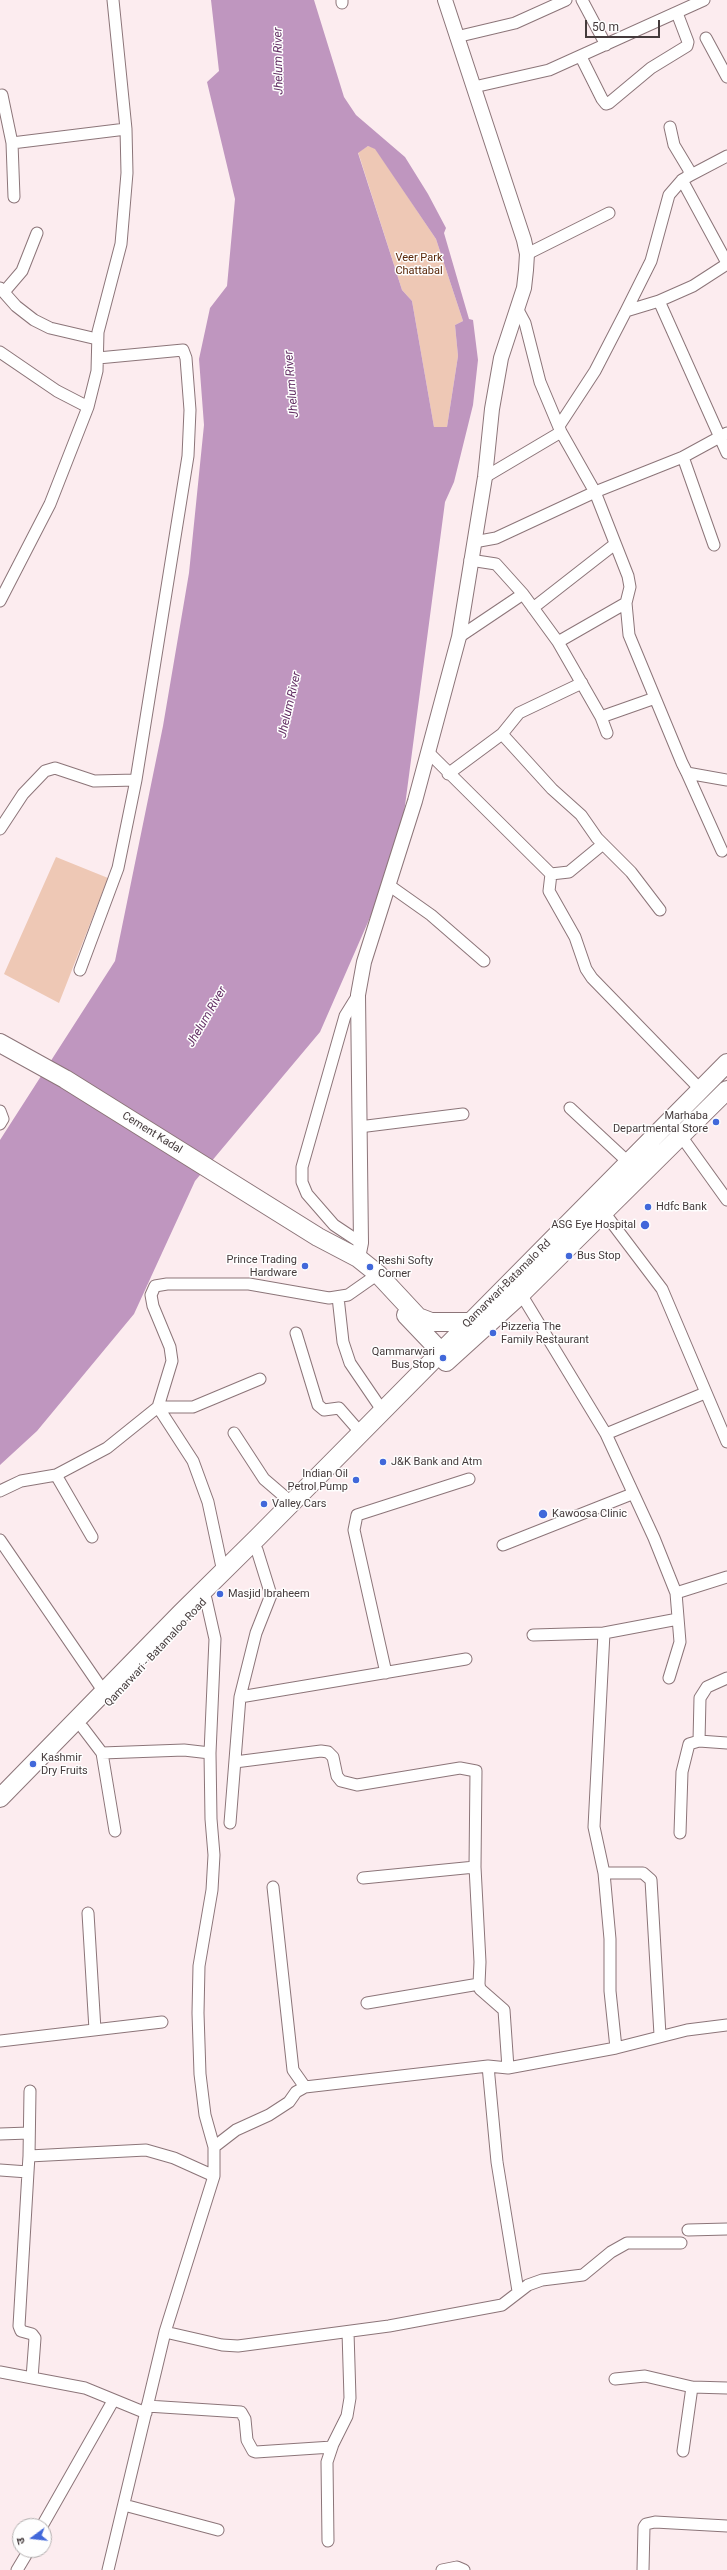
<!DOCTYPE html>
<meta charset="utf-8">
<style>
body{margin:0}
#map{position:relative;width:727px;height:2570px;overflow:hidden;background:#fcecef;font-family:Roboto,"Noto Sans Devanagari",sans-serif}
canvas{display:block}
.north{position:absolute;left:12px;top:2518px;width:40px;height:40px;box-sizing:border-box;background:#fefefe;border:1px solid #b4b0b0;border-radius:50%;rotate:255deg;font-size:11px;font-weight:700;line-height:16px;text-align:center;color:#443a3b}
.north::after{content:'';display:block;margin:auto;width:14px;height:18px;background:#4168da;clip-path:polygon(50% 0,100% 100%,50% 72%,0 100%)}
.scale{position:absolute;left:585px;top:20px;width:75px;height:18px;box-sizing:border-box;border:2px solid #443a3b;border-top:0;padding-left:5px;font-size:12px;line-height:14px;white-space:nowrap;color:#443a3b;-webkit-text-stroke:3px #fefefe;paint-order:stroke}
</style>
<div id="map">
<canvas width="727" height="2570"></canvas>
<div class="north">उ</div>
<div class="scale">50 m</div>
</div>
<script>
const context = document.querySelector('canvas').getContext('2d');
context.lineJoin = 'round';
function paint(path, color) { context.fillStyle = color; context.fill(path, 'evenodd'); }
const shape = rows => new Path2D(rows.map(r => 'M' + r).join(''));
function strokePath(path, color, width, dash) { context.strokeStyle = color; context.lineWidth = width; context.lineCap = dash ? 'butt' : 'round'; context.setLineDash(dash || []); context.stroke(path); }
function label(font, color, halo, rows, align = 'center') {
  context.font = font + ' Roboto,sans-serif'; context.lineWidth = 3; context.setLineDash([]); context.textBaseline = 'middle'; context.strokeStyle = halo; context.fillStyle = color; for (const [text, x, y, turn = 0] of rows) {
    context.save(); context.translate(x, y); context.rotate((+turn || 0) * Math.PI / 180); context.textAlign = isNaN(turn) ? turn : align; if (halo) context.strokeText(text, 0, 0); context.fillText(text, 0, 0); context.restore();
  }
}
paint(shape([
 [368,146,375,148,436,239,463,321,455,325,458,356,447,427,434,427,412,301,402,290,358,152],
 [56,857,108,878,59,1003,4,974]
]), '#eec8b5');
paint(shape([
 [211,0,314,0,344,97,356,115,405,157,428,194,446,228,444,233,469,319,473,320,478,360,473,405,454,482,445,502,399,851,320,1032,195,1181,134,1314,37,1431,0,1465,0,1140,115,961,163,726,189,573,204,425,199,359,210,308,227,286,235,199,207,82,219,71],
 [368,146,375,149,436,239,463,321,455,325,458,356,447,427,434,427,412,301,402,290,358,153]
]), '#bf96bf');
const minor = shape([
 [342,0,342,3],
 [582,0,606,45],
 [456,37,515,23,566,0],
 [706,38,727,77],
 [581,57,602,99,606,104,609,103,651,68,687,46,688,42,677,13],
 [474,87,549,70,704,0],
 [2,95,12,143],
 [670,127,674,145,689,170,689,176,682,180,727,263],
 [689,176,727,156],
 [14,197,12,143,126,129],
 [527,254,609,213],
 [727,264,693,286,659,301,727,453],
 [0,288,16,306,34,320,50,328,97,339],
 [4,292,22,271,37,233],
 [517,308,525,323,540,382,561,432,595,492,628,576,630,587,626,603,629,635,682,763,687,773,727,780],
 [626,311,659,301],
 [0,352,57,391,88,407],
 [559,426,595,371,626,311,651,261,669,195,682,180],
 [683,457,714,545],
 [485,477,561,432],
 [474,542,496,538,595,492,683,457,727,433],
 [470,560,496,564,523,594,558,642,601,717,607,733],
 [0,601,50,504,88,407,97,371,98,332,121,244,127,173,126,129,113,0],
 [533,608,615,544],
 [459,637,523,594],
 [558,642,626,603],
 [601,717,655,698],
 [502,734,552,789,581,815,597,838,631,872,660,910],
 [428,752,551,874,549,891,575,937,586,969,592,978,700,1089],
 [687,773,722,851],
 [448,774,502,734,519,713,582,683],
 [0,829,23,794,45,771,55,768,94,781,136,780],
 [551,874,569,872,603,844],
 [390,886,431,915,484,961],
 [80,970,118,868,136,780,188,456,190,410,186,358,183,350,98,358],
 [358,995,345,1016,302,1167,302,1182,307,1194,334,1225,361,1243],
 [570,1108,628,1162],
 [0,1111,3,1119,0,1124],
 [359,1127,463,1114],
 [681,1136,727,1200],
 [603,1211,662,1289,727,1442],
 [521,1294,606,1434,654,1538,676,1593,680,1642,669,1678],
 [338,1297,343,1342,350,1363,382,1410],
 [296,1333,318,1405,324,1410,339,1408,360,1432],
 [158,1407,193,1461,208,1502,223,1572],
 [158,1407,193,1407,260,1379],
 [234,1433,264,1479,292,1503],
 [606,1434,705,1393],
 [56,1475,92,1537],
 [0,1491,21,1481,56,1475,107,1448,158,1407,172,1361,170,1347,153,1306,151,1295,155,1286,167,1284,249,1284,329,1298,348,1295,378,1274],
 [0,1540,104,1692],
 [503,1545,632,1494],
 [676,1593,727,1577],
 [206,1599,215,1639,210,1753,211,1819,214,1855,212,1890,199,1966,198,2013,200,2074,205,2115,214,2147],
 [533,1635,604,1633],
 [386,1673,354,1530,357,1515,469,1479],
 [240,1697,466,1659],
 [83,1728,102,1753,115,1831],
 [699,1741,727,1743],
 [102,1753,184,1750,210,1753],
 [235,1762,321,1751,328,1752,333,1757,337,1776,341,1781,357,1785,460,1768,476,1771,475,1867,480,1962,479,1984,480,1989,504,2010,508,2068],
 [230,1823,240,1697,256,1633,271,1595,257,1550],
 [680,1833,682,1772,689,1744,699,1741,700,1698,707,1687,727,1678],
 [604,1873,643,1873,651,1880,660,2035],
 [363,1878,475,1867],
 [273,1887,293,2070,305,2087],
 [88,1913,95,2030],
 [367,2003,479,1984],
 [0,2041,162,2022],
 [616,2048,610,1991,610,1939,604,1873,594,1827,604,1633,678,1619],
 [488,2066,497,2162,518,2291],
 [0,2134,29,2133],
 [29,2156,30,2091],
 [0,2170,28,2172,29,2156,146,2150,174,2158,214,2176],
 [28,2172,19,2326,21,2331,32,2334,35,2338,32,2378],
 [688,2230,727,2229],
 [165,2332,222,2345,238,2346,389,2326,502,2305,528,2285,542,2280,583,2275,611,2252,627,2243,681,2243],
 [0,2372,85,2388,146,2413],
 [615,2379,645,2376,692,2387,727,2388],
 [147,2406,241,2412,245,2419,247,2440,253,2451,256,2452,332,2447],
 [683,2451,692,2387],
 [124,2505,218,2530],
 [42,2526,113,2401],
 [328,2541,327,2462,333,2444,347,2416,350,2398,348,2332],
 [17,2570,29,2550],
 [108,2570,165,2332,214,2176,214,2147,236,2130,269,2115,289,2102,296,2092,305,2087,488,2066,508,2068,616,2048,687,2030,727,2025],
 [442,2570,457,2567,464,2570],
 [643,2570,644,2527,646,2524,655,2522,727,2526]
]);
const tertiary = shape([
 [358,1258,361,1243,358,995,364,962,415,801,459,637,485,477,492,409,501,358,524,288,526,270,527,254,524,240,445,0]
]);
const primary = shape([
 [0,1043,65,1079,318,1237,358,1258,378,1274,418,1317,431,1322,469,1322],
 [406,1315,448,1359],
 [446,1362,521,1294,727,1090],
 [0,1798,181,1613,258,1537,727,1063]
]);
strokePath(minor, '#8c7579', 13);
strokePath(tertiary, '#8c7579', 16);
strokePath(primary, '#8c7579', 20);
strokePath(minor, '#fff', 11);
strokePath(tertiary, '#fff', 14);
strokePath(primary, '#fff', 18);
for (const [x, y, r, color] of [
 [716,1122,4,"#4168da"],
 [648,1207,4,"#4168da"],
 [645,1225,5,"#4168da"],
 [569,1256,4,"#4168da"],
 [305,1266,4,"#4168da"],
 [370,1267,4,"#4168da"],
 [493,1333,4,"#4168da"],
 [443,1358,4,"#4168da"],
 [383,1462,4,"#4168da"],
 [356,1480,4,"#4168da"],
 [264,1504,4,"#4168da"],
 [543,1514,5,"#4168da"],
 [220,1594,4,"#4168da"],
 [33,1764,4,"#4168da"]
]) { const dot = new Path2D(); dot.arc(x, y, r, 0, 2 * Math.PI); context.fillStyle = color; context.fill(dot); strokePath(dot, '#fefefe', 1.5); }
label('11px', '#592709', '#fefefe', [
 ["Veer Park",419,258],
 ["Chattabal",419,271]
]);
label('11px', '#443a3b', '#fefefe', [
 ["Marhaba",708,1116,"right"],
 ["Departmental Store",708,1129,"right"],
 ["Hdfc Bank",656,1207],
 ["ASG Eye Hospital",636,1225,"right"],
 ["Bus Stop",577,1256],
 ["Prince Trading",297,1260,"right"],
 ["Hardware",297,1273,"right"],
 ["Reshi Softy",378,1261],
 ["Corner",378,1274],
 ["Pizzeria The",501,1327],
 ["Family Restaurant",501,1340],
 ["Qammarwari",435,1352,"right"],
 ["Bus Stop",435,1365,"right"],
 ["J&K Bank and Atm",391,1462],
 ["Indian Oil",348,1474,"right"],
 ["Petrol Pump",348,1487,"right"],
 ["Valley Cars",272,1504],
 ["Kawoosa Clinic",552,1514],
 ["Masjid Ibraheem",228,1594],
 ["Kashmir",41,1758],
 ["Dry Fruits",41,1771]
], 'left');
label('11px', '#443a3b', '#fefefe', [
 ["Cement Kadal",152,1133,32],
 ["Qamarwari-Batamalo Rd",507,1284,-45],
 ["Qamarwari - Batamaloo Road",156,1653,-47]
]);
label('italic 12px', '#632f64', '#fefefe', [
 ["Jhelum River",279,61,-91],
 ["Jhelum River",292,384,-95],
 ["Jhelum River",290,705,-77],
 ["Jhelum River",207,1017,-60]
]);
</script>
